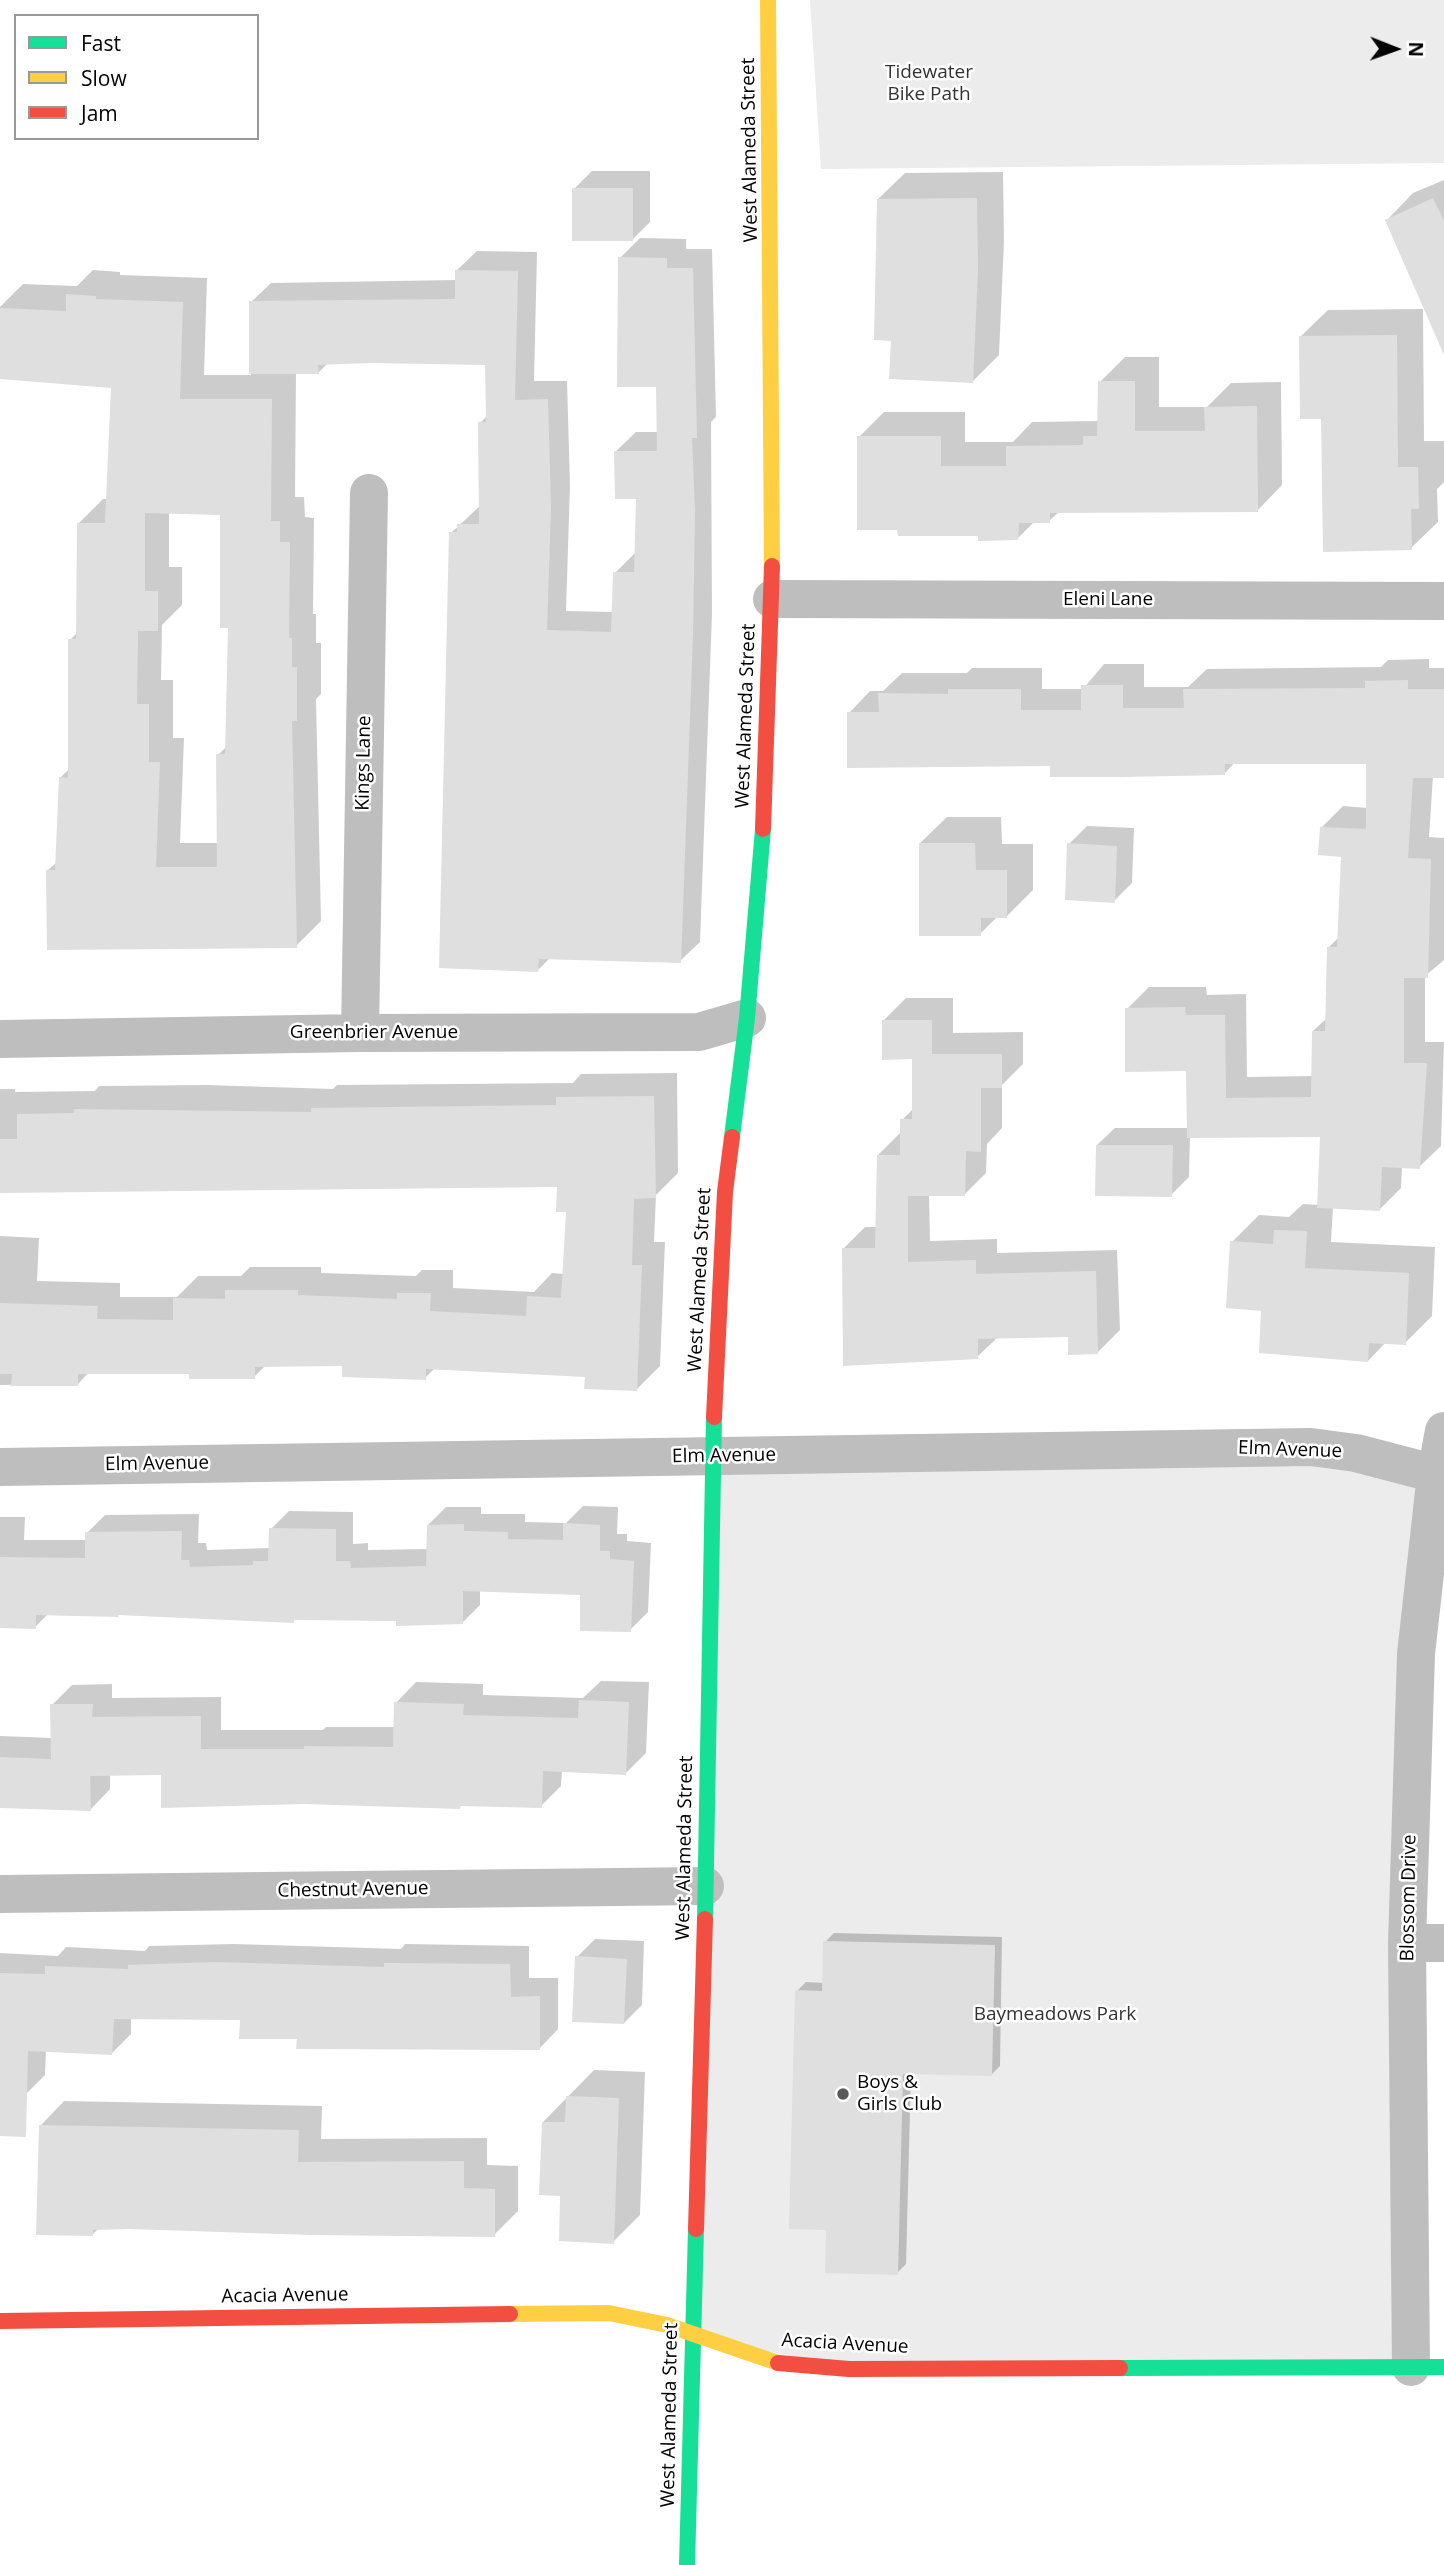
<!DOCTYPE html>
<style>
body{margin:0}
#map{position:relative;width:1444px;height:2565px;overflow:hidden;background:#fff;font-family:"Open Sans",sans-serif}
canvas{display:block}
.legend{position:absolute;left:14px;top:14px;width:245px;height:126px;box-sizing:border-box;background:#fff;border:2px solid #999;margin:0;padding:9px 12px;list-style:none;font-size:21px;color:#000}
.legend li{display:flex;align-items:center;gap:14px;height:35px}
.legend b{width:35px;border:2px solid #999}
.north{position:absolute;left:1360px;top:14px;width:70px;height:70px;-webkit-text-stroke:5px #fff;paint-order:stroke;rotate:91deg;font-size:19px;font-weight:700;line-height:28px;text-align:center;color:#000}
.north::after{content:'';display:block;margin:auto;width:24px;height:32px;background:#000;clip-path:polygon(50% 0,100% 100%,50% 72%,0 100%)}
</style>
<div id="map">
<canvas width="1444" height="2565"></canvas>
<ul class="legend">
<li><b style="height:9px;background:#16e098"></b>Fast</li>
<li><b style="height:9px;background:#ffcf43"></b>Slow</li>
<li><b style="height:9px;background:#f24e42"></b>Jam</li>
</ul>
<div class="north">N</div>
</div>
<script>
const context = document.querySelector('canvas').getContext('2d');
context.lineJoin = 'round';
function paint(path, color) { context.fillStyle = color; context.fill(path, 'evenodd'); }
const shape = rows => new Path2D(rows.map(r => 'M' + r).join(''));
function strokePath(path, color, width, dash) { context.strokeStyle = color; context.lineWidth = width; context.lineCap = dash ? 'butt' : 'round'; context.setLineDash(dash || []); context.stroke(path); }
function label(font, color, halo, rows, align = 'center') {
  context.font = font + ' "Open Sans",sans-serif'; context.lineWidth = 5; context.setLineDash([]); context.textBaseline = 'middle'; context.strokeStyle = halo; context.fillStyle = color; for (const [text, x, y, turn = 0] of rows) {
    context.save(); context.translate(x, y); context.rotate((+turn || 0) * Math.PI / 180); context.textAlign = isNaN(turn) ? turn : align; if (halo) context.strokeText(text, 0, 0); context.fillText(text, 0, 0); context.restore();
  }
}
paint(shape([
 [810,0,1444,0,1444,163,821,169],
 [1311,1447,1436,1474,1411,2367,849,2369,693,2335,712,1456]
]), '#ececec');
paint(shape([
 [592,171,650,171,650,222,632,240,574,189],
 [1003,172,1004,241,999,355,972,382,893,340,878,199,905,173],
 [1444,180,1444,305,1387,220,1413,193],
 [640,238,686,239,686,249,712,249,716,417,711,422,712,613,700,942,680,961,550,958,538,970,451,533,481,505,480,423,488,415,487,363,328,363,318,373,296,373,295,497,304,497,305,517,314,518,313,614,316,614,316,643,321,643,321,694,316,699,321,921,296,946,48,870,57,862,60,778,69,769,70,640,78,632,78,524,103,499,108,499,112,387,0,377,0,307,23,284,77,286,93,270,120,272,120,275,207,278,204,375,251,375,251,302,271,283,457,280,457,270,477,251,537,252,534,381,567,381,570,486,566,611,614,612,615,573,635,553,637,498,616,451,636,432,658,432,657,385,620,258],
 [169,512,221,514,229,627,227,746,218,755,219,843,180,843,184,738,173,738,173,680,161,680,162,625,182,605,182,567,169,567],
 [1423,309,1424,441,1444,441,1444,482,1437,489,1438,522,1411,548,1322,417,1301,336,1328,310],
 [1125,357,1159,357,1159,407,1207,407,1231,383,1281,382,1282,485,1258,510,1059,512,1049,521,1035,521,1018,538,980,534,859,437,884,412,965,412,965,442,1013,442,1032,422,1099,421,1100,382],
 [1429,659,1429,668,1444,668,1444,776,1433,776,1429,837,1444,838,1444,960,1425,976,1425,1042,1444,1042,1441,1146,1419,1167,1402,1167,1401,1188,1380,1209,1333,1207,1331,1242,1435,1247,1432,1316,1405,1343,1386,1342,1368,1361,1263,1309,1232,1242,1259,1215,1289,1217,1303,1204,1319,1205,1322,1135,1190,1136,1189,1177,1171,1195,1097,1145,1115,1128,1189,1128,1188,1069,1127,1009,1149,987,1206,987,1207,995,1246,994,1247,1077,1313,1076,1313,1031,1327,1018,1329,947,1339,937,1343,855,1321,828,1343,806,1368,808,1367,762,1235,762,1225,773,1052,764,849,713,870,691,883,691,902,673,967,673,972,668,1042,668,1042,689,1083,689,1104,664,1144,664,1144,687,1188,687,1207,669,1381,667,1388,660],
 [947,817,1001,817,1002,844,1033,844,1033,890,1006,917,997,917,980,934,920,843],
 [1087,826,1134,828,1132,883,1114,901,1069,844],
 [906,998,953,998,953,1033,1023,1032,1023,1064,1002,1085,1002,1128,987,1144,986,1173,964,1195,929,1194,930,1241,997,1239,997,1253,1117,1250,1120,1330,1098,1352,1069,1336,998,1337,977,1357,843,1249,865,1227,877,1227,878,1155,900,1133,902,1120,914,1108,913,1057,884,1020],
 [677,1073,678,1173,656,1195,654,1242,665,1242,660,1366,636,1390,587,1376,435,1368,425,1378,344,1364,266,1365,254,1377,191,1372,89,1372,78,1384,0,1385,0,1236,39,1238,37,1281,120,1283,120,1297,177,1297,198,1276,241,1276,250,1267,321,1267,321,1273,416,1276,422,1270,453,1270,453,1288,534,1292,552,1273,564,1274,568,1210,559,1185,0,1191,0,1089,15,1089,15,1092,95,1091,99,1086,207,1085,333,1089,337,1085,573,1083,581,1074],
 [583,1506,618,1507,617,1534,627,1534,627,1541,651,1543,648,1612,630,1630,582,1594,480,1590,480,1605,462,1623,296,1618,293,1621,120,1613,117,1616,48,1614,35,1627,0,1626,0,1517,25,1517,24,1540,87,1540,87,1533,105,1515,199,1514,198,1543,206,1543,207,1550,269,1548,271,1529,289,1511,353,1512,353,1544,368,1543,368,1550,428,1549,428,1525,446,1507,481,1507,481,1514,525,1514,525,1522,566,1523],
 [601,1681,649,1682,646,1753,626,1773,562,1770,561,1786,541,1806,463,1804,459,1808,162,1773,110,1774,110,1789,90,1810,0,1806,0,1736,53,1738,52,1705,72,1685,112,1684,112,1698,221,1697,221,1730,323,1730,326,1727,395,1727,396,1703,416,1682,483,1684,483,1695,583,1698],
 [834,1933,1002,1937,1000,2066,991,2075,911,2073,906,2264,897,2273,827,2228,797,1991,806,1982,824,1983,825,1942],
 [595,1939,644,1941,642,2005,624,2023,577,1957],
 [234,1944,401,1949,405,1944,529,1946,529,1978,558,1978,558,2029,539,2049,298,2037,242,2018,131,2017,131,2034,112,2053,46,2050,45,2075,26,2094,0,2093,0,1953,58,1956,66,1947,145,1951,149,1946],
 [594,2070,645,2072,640,2215,613,2242,543,2122],
 [64,2101,322,2106,321,2139,487,2138,487,2165,518,2166,518,2211,494,2235,99,2228,92,2235,41,2125]
]), '#0003');
paint(shape([
 [572,188,633,188,633,241,572,241],
 [977,198,978,269,973,383,889,379,891,341,874,340,877,199],
 [1433,198,1444,221,1444,355,1385,220],
 [618,257,667,258,667,268,693,268,697,438,692,438,695,511,693,634,681,963,539,959,538,972,439,968,449,532,457,532,457,524,479,524,478,422,486,422,485,365,371,363,318,365,319,374,249,374,249,301,455,299,455,270,518,271,515,400,548,399,551,507,547,630,611,632,613,572,634,572,636,499,615,499,614,451,657,451,656,387,617,387],
 [66,294,96,296,96,299,183,302,180,399,272,399,271,521,280,521,280,542,290,542,289,638,292,638,292,667,297,667,297,721,292,721,297,948,47,950,46,870,55,870,59,777,68,778,68,639,76,639,77,523,105,523,111,388,0,379,0,308,66,311],
 [145,513,220,515,220,628,228,628,225,754,216,754,217,867,156,867,160,762,149,762,149,704,137,704,138,631,158,631,158,591,145,591],
 [1397,335,1398,467,1418,467,1419,509,1411,509,1412,550,1323,552,1321,419,1300,419,1299,336],
 [1098,381,1135,381,1135,431,1205,431,1204,407,1257,406,1258,512,1050,513,1050,523,1019,523,1018,540,978,541,978,536,898,536,897,530,857,530,857,436,941,436,941,466,1006,466,1006,446,1083,445,1083,436,1097,436],
 [1408,680,1408,689,1444,689,1444,778,1413,778,1408,858,1431,859,1428,978,1404,978,1404,1063,1427,1063,1420,1169,1382,1167,1380,1211,1317,1208,1320,1137,1187,1138,1186,1071,1125,1072,1125,1008,1185,1007,1186,1015,1225,1015,1226,1098,1311,1097,1312,1031,1325,1031,1327,947,1337,947,1341,857,1318,855,1320,827,1366,829,1366,764,1225,764,1225,775,1121,777,1050,777,1050,766,847,768,847,712,879,712,878,693,948,694,948,689,1021,689,1021,710,1081,710,1081,685,1123,685,1123,708,1184,708,1183,689,1365,688,1365,681],
 [919,843,975,843,976,870,1007,870,1007,918,981,918,981,936,919,936],
 [1067,843,1117,846,1115,903,1065,900],
 [882,1020,932,1020,932,1054,1002,1054,1002,1088,981,1088,981,1152,966,1151,965,1196,908,1196,908,1262,976,1260,976,1274,1096,1271,1098,1354,1068,1355,1068,1337,978,1339,978,1359,843,1366,842,1248,875,1248,877,1155,900,1155,900,1119,912,1119,912,1059,882,1060],
 [654,1096,656,1198,634,1199,632,1265,642,1265,637,1391,584,1389,585,1377,426,1369,426,1380,342,1377,342,1366,255,1367,255,1379,189,1379,189,1374,78,1374,78,1386,11,1386,12,1374,0,1374,0,1303,98,1306,97,1319,173,1320,173,1298,225,1299,225,1290,298,1290,298,1295,397,1299,397,1293,431,1293,430,1311,526,1316,527,1296,561,1298,566,1212,556,1212,557,1187,0,1193,0,1139,17,1139,17,1114,74,1113,74,1109,311,1112,311,1108,556,1105,556,1097],
 [1096,1145,1173,1145,1172,1197,1095,1196],
 [1274,1230,1307,1231,1305,1268,1409,1273,1406,1345,1369,1343,1368,1362,1259,1353,1261,1311,1226,1308,1230,1241,1273,1244],
 [563,1523,600,1525,600,1551,610,1551,610,1559,634,1561,631,1632,580,1631,580,1595,463,1591,463,1624,396,1626,396,1621,294,1620,294,1623,118,1615,118,1617,36,1615,36,1629,0,1628,0,1557,85,1558,85,1532,182,1531,181,1560,189,1560,190,1567,253,1565,253,1561,268,1561,269,1528,336,1529,336,1561,350,1561,351,1568,426,1566,427,1525,464,1524,464,1531,508,1532,508,1539,563,1540],
 [579,1700,629,1702,626,1775,543,1771,542,1808,460,1806,460,1809,304,1804,161,1808,161,1775,90,1776,91,1811,0,1808,0,1757,51,1759,50,1704,93,1704,92,1717,201,1716,201,1749,304,1749,304,1746,393,1747,394,1702,464,1704,463,1715,578,1718],
 [823,1941,995,1945,992,2076,903,2074,898,2275,825,2273,826,2230,789,2229,795,1990,822,1991],
 [575,1956,627,1959,624,2024,572,2022],
 [214,1962,384,1967,384,1963,510,1964,511,1997,540,1996,540,2050,296,2049,297,2039,239,2039,240,2020,114,2019,112,2055,28,2051,26,2137,0,2136,0,1973,45,1974,45,1966,128,1969,128,1965],
 [566,2096,619,2098,614,2244,559,2241,560,2196,539,2195,542,2122,565,2122],
 [39,2125,299,2130,298,2162,464,2161,464,2188,495,2189,495,2237,311,2235,130,2229,93,2230,93,2236,36,2235]
]), '#dfdfdf');
strokePath(shape([
 [772,599,1444,601],
 [360,1033,369,493],
 [0,1039,360,1033,699,1032,747,1018],
 [0,1467,1311,1447,1356,1453,1444,1476],
 [0,1894,705,1886],
 [1407,1943,1444,1943],
 [1411,2367,1407,1943,1416,1654,1436,1474,1444,1431]
]), '#bebebe', 38);
strokePath(shape([
 [732,1137,747,1018,763,829],
 [705,1919,714,1417],
 [1120,2368,1444,2367],
 [687,2565,696,2229]
]), '#16e098', 16);
strokePath(shape([
 [768,0,772,566],
 [510,2314,609,2313,667,2325,778,2363]
]), '#ffcf43', 16);
strokePath(shape([
 [763,829,772,566],
 [714,1417,725,1192,732,1137],
 [696,2229,705,1919],
 [0,2321,510,2314],
 [778,2363,849,2369,1120,2368]
]), '#f24e42', 16);
for (const [x, y, r, color] of [
 [843,2094,7,"#595959"]
]) { const dot = new Path2D(); dot.arc(x, y, r, 0, 2 * Math.PI); context.fillStyle = color; context.fill(dot); strokePath(dot, '#fff', 2.5); }
label('19px', '#333', '#fff', [
 ["Tidewater",929,73],
 ["Bike Path",929,95],
 ["Baymeadows Park",1055,2015]
]);
label('19px', '#000', '#fff', [
 ["West Alameda Street",750,150,-91],
 ["Eleni Lane",1108,600],
 ["West Alameda Street",746,716,-88],
 ["Kings Lane",364,763,-89],
 ["Greenbrier Avenue",374,1033],
 ["West Alameda Street",700,1280,-87],
 ["Elm Avenue",1290,1450,2],
 ["Elm Avenue",724,1456,-1],
 ["Elm Avenue",157,1464,-1],
 ["West Alameda Street",685,1848,-89],
 ["Chestnut Avenue",353,1890,-1],
 ["Blossom Drive",1409,1898,-89],
 ["Acacia Avenue",285,2296,-1],
 ["Acacia Avenue",845,2344,3],
 ["West Alameda Street",670,2415,-89]
]);
label('19px', '#000', '#fff', [
 ["Boys &",857,2083],
 ["Girls Club",857,2105]
], 'left');
</script>
